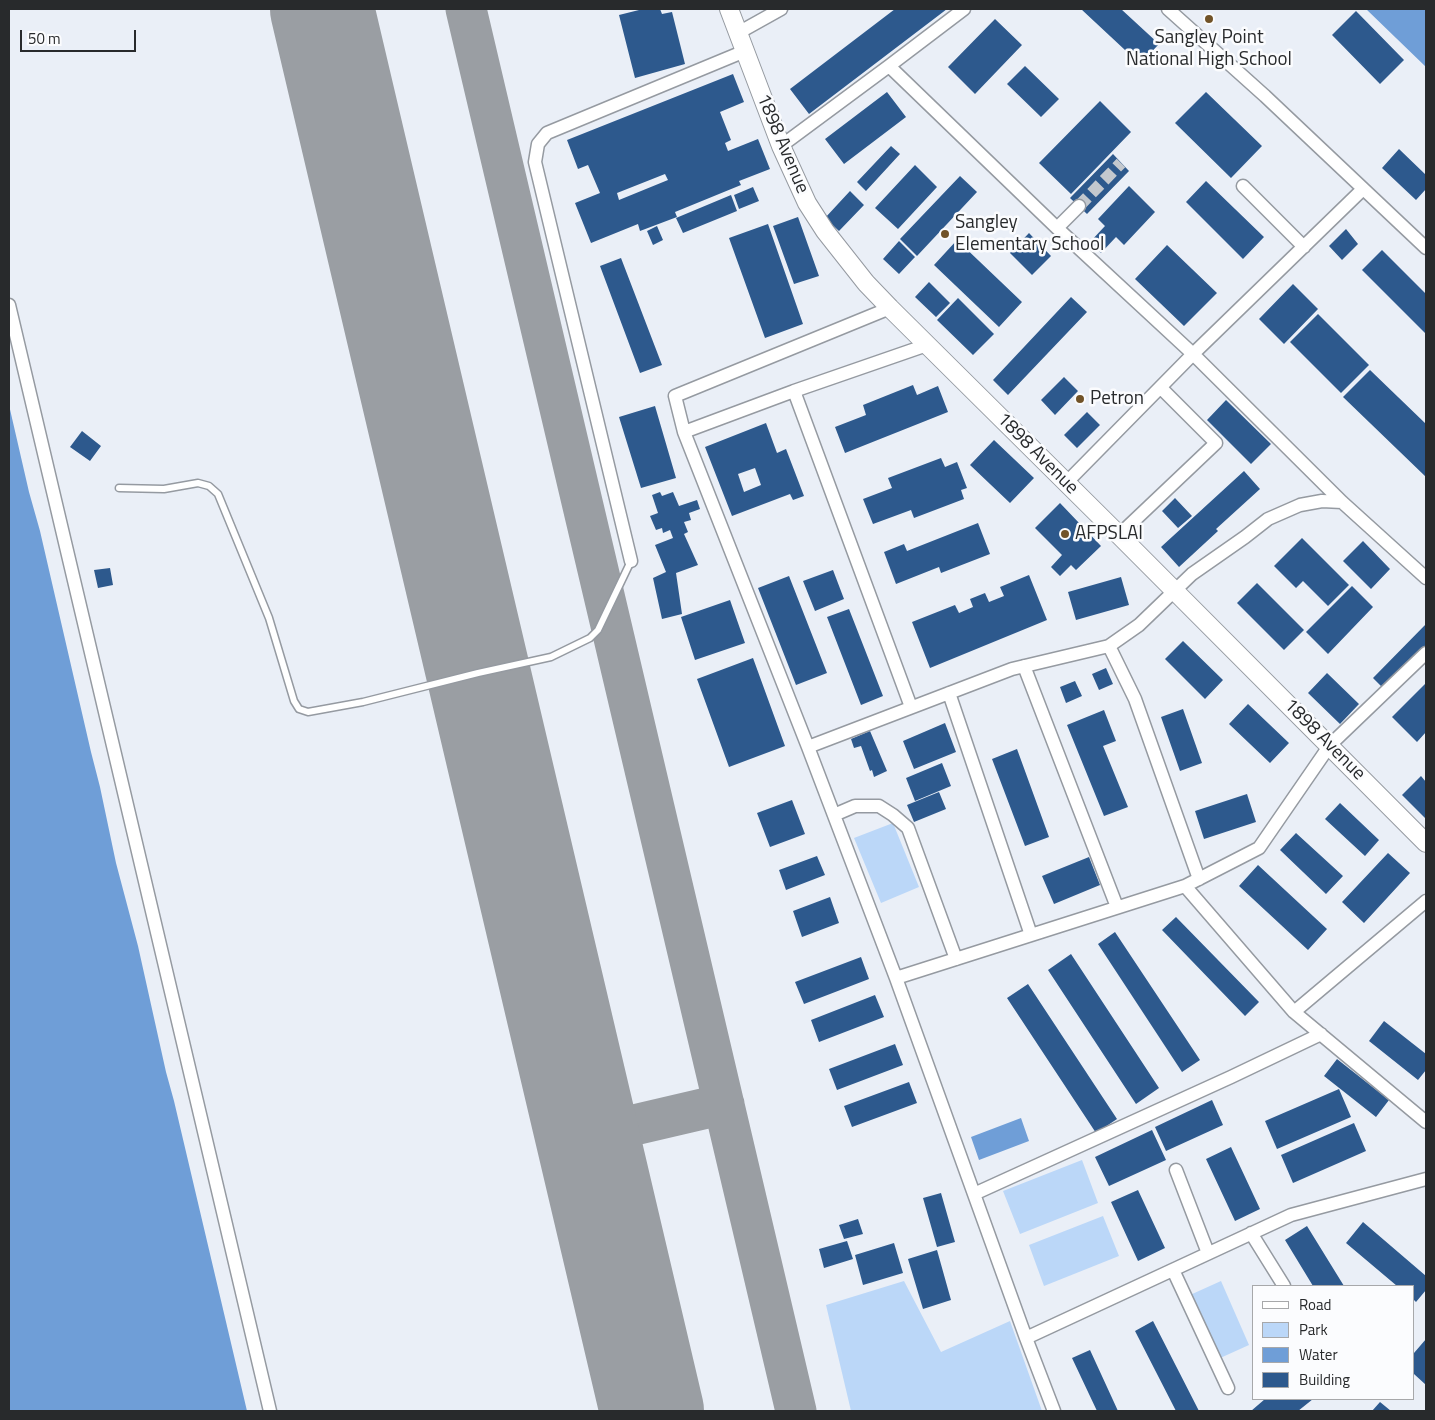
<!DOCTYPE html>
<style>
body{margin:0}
#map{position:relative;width:1435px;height:1420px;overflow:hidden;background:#eaeff7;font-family:"Titillium Web",sans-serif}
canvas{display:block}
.frame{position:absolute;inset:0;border:10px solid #282a2c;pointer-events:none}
.legend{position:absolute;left:1252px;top:1285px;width:162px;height:115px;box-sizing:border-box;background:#fbfcfe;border:1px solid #a7a8aa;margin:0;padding:6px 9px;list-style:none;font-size:15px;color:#282a2c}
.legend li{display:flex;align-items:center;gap:10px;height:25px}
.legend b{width:25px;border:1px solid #a7a8aa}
.scale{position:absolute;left:20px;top:30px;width:116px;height:22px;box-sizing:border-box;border:2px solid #282a2c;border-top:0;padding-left:6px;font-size:15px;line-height:18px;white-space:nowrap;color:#282a2c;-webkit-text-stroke:4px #fbfcfe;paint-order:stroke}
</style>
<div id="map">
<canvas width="1435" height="1420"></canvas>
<div class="frame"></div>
<ul class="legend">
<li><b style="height:6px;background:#fff"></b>Road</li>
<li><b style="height:14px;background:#bbd7f8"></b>Park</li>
<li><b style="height:14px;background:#6f9ed7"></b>Water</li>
<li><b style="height:14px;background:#2d598d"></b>Building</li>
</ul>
<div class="scale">50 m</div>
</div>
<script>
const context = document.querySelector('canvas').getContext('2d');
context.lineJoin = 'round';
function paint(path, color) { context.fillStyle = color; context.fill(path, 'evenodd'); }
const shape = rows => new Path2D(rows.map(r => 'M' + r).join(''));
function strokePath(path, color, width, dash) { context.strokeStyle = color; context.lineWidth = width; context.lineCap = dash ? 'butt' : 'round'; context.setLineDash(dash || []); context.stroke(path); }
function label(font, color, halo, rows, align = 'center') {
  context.font = font + ' "Titillium Web",sans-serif'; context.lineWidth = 5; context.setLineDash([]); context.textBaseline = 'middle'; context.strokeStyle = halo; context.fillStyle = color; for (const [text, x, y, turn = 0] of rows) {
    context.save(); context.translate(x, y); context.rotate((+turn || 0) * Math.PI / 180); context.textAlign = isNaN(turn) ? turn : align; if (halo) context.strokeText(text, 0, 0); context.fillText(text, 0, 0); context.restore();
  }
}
paint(shape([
 [893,823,919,887,881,903,854,838],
 [1082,1160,1098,1203,1020,1234,1003,1191],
 [1103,1216,1119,1256,1044,1286,1029,1245],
 [904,1281,941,1352,1010,1321,1042,1411,851,1411,826,1305],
 [1221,1281,1249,1345,1218,1359,1190,1295]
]), '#bbd7f8');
paint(shape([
 [1366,9,1426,9,1426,67],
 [9,405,29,492,40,531,91,752,100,787,116,863,138,946,166,1072,174,1101,247,1411,9,1411],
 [1021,1118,1029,1141,979,1160,971,1137]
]), '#6f9ed7');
strokePath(shape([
 [466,9,796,1411],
 [587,1136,724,1104]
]), '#9a9ea3', 41);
strokePath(shape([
 [322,9,652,1411]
]), '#9a9ea3', 104);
paint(shape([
 [643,9,660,9,662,14,672,12,685,64,635,78,619,15],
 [895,9,947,9,809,114,790,89],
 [1081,9,1121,9,1159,44,1140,64],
 [1356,11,1404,60,1380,84,1332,35],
 [995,19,1022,45,975,94,948,67],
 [1025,66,1059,99,1041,117,1007,84],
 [733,74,744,102,720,112,731,140,725,143,728,151,758,139,770,169,739,181,741,185,675,212,677,217,640,231,638,224,591,243,575,203,600,193,588,165,578,169,567,140],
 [665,174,668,180,619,200,617,193],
 [887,92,906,117,844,164,825,139],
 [1206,92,1262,146,1231,178,1175,123],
 [1100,101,1131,132,1071,194,1039,163],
 [891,146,900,154,866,191,857,182],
 [1399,149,1426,175,1426,189,1416,200,1382,168],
 [1113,154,1129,171,1087,214,1070,198],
 [915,165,937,187,898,229,875,208],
 [960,176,977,192,917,256,900,239],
 [1206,181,1264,237,1243,259,1186,202],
 [1129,186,1155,212,1124,245,1116,237,1101,253,1090,242,1105,226,1098,219],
 [753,187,759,201,739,209,734,195],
 [850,191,864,205,839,231,825,218],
 [731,195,737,211,683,233,676,218],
 [798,217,819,276,794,284,773,226],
 [768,224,803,324,765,338,729,238],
 [657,226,663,240,653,245,647,231],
 [1346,229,1358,244,1342,260,1329,246],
 [1029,233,1051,256,1032,275,1010,253],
 [957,240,1022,302,999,327,934,265],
 [899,241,915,257,899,274,883,259],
 [1167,245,1217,293,1184,326,1135,279],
 [1382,250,1426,294,1426,334,1362,270],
 [621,258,662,365,640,373,600,266],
 [929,282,950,303,936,317,915,297],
 [1293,284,1318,309,1284,344,1259,319],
 [1071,297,1087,312,1008,395,993,380],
 [958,298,994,334,973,355,937,320],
 [1318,314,1369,365,1341,393,1290,342],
 [1370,370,1426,424,1426,477,1343,397],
 [1064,377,1078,391,1055,415,1041,400],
 [913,385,917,395,938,386,948,412,845,453,835,427,866,415,863,405],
 [1226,400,1271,444,1251,464,1207,420],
 [655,406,676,478,641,488,619,417],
 [1087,412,1100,425,1077,448,1064,435],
 [766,423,777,453,786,449,804,496,793,500,790,494,732,516,705,447],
 [755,468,761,485,744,492,738,474],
 [82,431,101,446,90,461,70,447],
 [994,440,1034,478,1010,503,970,465],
 [941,458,945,467,957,462,967,488,961,490,964,499,914,518,911,510,873,524,863,499,892,488,888,478],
 [1244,471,1260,489,1216,529,1218,531,1179,567,1161,547],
 [660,492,662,496,673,492,679,506,697,500,700,509,689,513,691,520,684,522,688,532,684,534,698,565,676,573,682,614,662,619,653,578,666,572,655,545,673,538,670,530,663,533,662,528,656,530,650,516,658,513,652,495],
 [1175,498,1192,516,1178,528,1162,511],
 [1060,503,1101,546,1076,570,1071,565,1060,576,1051,567,1062,555,1035,528],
 [978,523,990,554,941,573,939,567,896,584,884,552,904,544,907,551],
 [1302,538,1349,585,1328,606,1303,581,1296,588,1274,566],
 [1363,541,1390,569,1371,589,1343,561],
 [110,568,113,585,98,588,94,570],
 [833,570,844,599,815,611,803,581],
 [1029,575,1047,620,930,668,912,622,955,605,959,613,973,607,970,599,985,593,989,602,1004,596,1000,587],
 [789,576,827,673,796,685,758,588],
 [1121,577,1129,605,1076,620,1068,592],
 [1257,583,1304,630,1284,650,1237,603],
 [1352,586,1373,607,1328,654,1306,632],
 [730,600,745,643,695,660,681,617],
 [849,609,883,696,861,705,827,617],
 [1426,624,1426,646,1384,689,1373,678],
 [1183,641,1223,680,1205,699,1165,659],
 [753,658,785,746,729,767,697,679],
 [1106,668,1113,684,1099,690,1092,674],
 [1327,673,1359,704,1340,724,1308,693],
 [1075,681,1082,696,1066,703,1060,687],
 [1426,683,1426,732,1417,742,1392,717],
 [1248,704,1289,743,1270,763,1229,724],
 [1183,709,1202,763,1180,771,1161,717],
 [1104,710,1116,741,1103,746,1128,807,1104,816,1067,725],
 [945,723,956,752,914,769,903,741],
 [870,731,887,771,874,777,872,770,870,771,861,746,854,748,851,739],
 [1017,749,1049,837,1025,846,992,759],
 [942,763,951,786,915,801,906,778],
 [1421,776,1426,782,1426,819,1402,795],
 [939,792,946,809,914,822,907,805],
 [1247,794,1256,822,1204,839,1195,811],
 [792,800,805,834,770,847,757,813],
 [1340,803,1379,840,1365,856,1325,819],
 [1296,833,1343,876,1326,894,1280,850],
 [1388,853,1410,873,1364,923,1342,902],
 [817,856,825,875,786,890,779,870],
 [1089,857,1100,885,1054,904,1042,876],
 [1258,865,1327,929,1308,950,1239,886],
 [830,897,839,923,802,937,793,911],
 [1176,917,1259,1002,1245,1016,1162,930],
 [1115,932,1200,1060,1182,1072,1098,944],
 [1071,954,1159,1088,1136,1104,1048,970],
 [861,957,869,979,804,1004,795,982],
 [1028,984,1117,1119,1096,1133,1007,998],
 [875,995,884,1017,819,1042,811,1020],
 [1384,1021,1426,1054,1426,1070,1418,1080,1369,1041],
 [895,1044,903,1065,837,1090,829,1069],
 [1337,1059,1389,1100,1376,1117,1324,1076],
 [909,1082,917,1103,852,1127,844,1106],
 [1339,1089,1351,1117,1277,1149,1265,1121],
 [1212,1100,1223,1125,1166,1151,1155,1127],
 [1354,1123,1366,1151,1293,1183,1281,1155],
 [1152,1130,1166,1160,1109,1186,1095,1157],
 [1231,1147,1260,1209,1235,1221,1206,1159],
 [1138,1190,1165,1248,1138,1261,1111,1202],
 [941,1193,955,1242,937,1247,923,1198],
 [858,1219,863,1234,844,1239,839,1225],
 [1363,1222,1426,1276,1426,1290,1416,1302,1414,1300,1414,1286,1397,1286,1346,1243],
 [1307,1226,1344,1286,1313,1286,1285,1240],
 [847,1241,853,1259,824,1268,819,1249],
 [894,1243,903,1273,863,1285,855,1255],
 [937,1250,951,1300,923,1309,908,1259],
 [1153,1321,1199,1411,1176,1411,1135,1331],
 [1426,1339,1426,1385,1414,1374,1414,1353],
 [1090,1350,1118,1411,1097,1411,1072,1358],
 [1265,1399,1313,1399,1298,1411,1251,1411],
 [1380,1402,1391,1411,1372,1411]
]), '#2d598d');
strokePath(shape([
 [1079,206,1121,163]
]), '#c3c8ce', 12, [12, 6]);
const lane = shape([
 [119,488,164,489,198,483,209,486,218,494,269,618,294,701,299,709,308,712,363,702,478,673,551,657,590,638,598,630,631,561]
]);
const street = shape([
 [1168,9,1265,96,1426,248],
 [738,33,781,9],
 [889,66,1057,228,1193,354,1342,502,1426,578],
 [781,146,889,66,964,9],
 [1243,186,1304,247],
 [1057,228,1079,206],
 [9,305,270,1411],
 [890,308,675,396,684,432,808,747,896,978,1026,1338,1054,1411],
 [794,391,911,707],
 [684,432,794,391,927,345],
 [1066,483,1193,354,1363,189],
 [1119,535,1216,443,1161,388],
 [631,561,535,162,538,144,547,133,745,51],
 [1109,646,1135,699,1199,879],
 [1024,666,1117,907],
 [949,693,1031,935],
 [808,747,1012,669,1109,646,1139,625,1192,574,1245,537,1268,519,1300,505,1322,501,1342,502],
 [834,815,855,806,879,806,893,815,908,828,956,959],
 [1185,886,1294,1012,1426,1122],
 [896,978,1185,886,1259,848,1330,745,1426,653],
 [1294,1012,1426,901],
 [1176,1170,1208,1253],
 [974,1194,1231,1077,1321,1034],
 [1251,1233,1284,1286],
 [1173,1270,1228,1388],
 [1026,1338,1291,1215,1426,1179]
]);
const secondary = shape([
 [729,9,781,146,807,203,825,231,866,283,890,308,1119,535,1426,843]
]);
strokePath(lane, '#959aa1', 9);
strokePath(street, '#959aa1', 15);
strokePath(secondary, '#959aa1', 20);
strokePath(lane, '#fff', 6);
strokePath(street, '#fff', 12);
strokePath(secondary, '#fff', 18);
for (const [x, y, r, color] of [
 [1209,19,5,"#715328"],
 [945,234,5,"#715328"],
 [1080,399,5,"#715328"],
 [1065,534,5,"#715328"]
]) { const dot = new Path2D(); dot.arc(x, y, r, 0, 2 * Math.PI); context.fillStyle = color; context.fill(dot); strokePath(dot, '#fbfcfe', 2); }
label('19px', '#282a2c', '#fbfcfe', [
 ["Sangley Point",1209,38,"center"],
 ["National High School",1209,60,"center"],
 ["Sangley",955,223],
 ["Elementary School",955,245],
 ["Petron",1090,399],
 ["AFPSLAI",1075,534]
], 'left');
label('19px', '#282a2c', '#fbfcfe', [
 ["1898 Avenue",782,144,67],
 ["1898 Avenue",1037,454,45],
 ["1898 Avenue",1324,740,45]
]);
</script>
